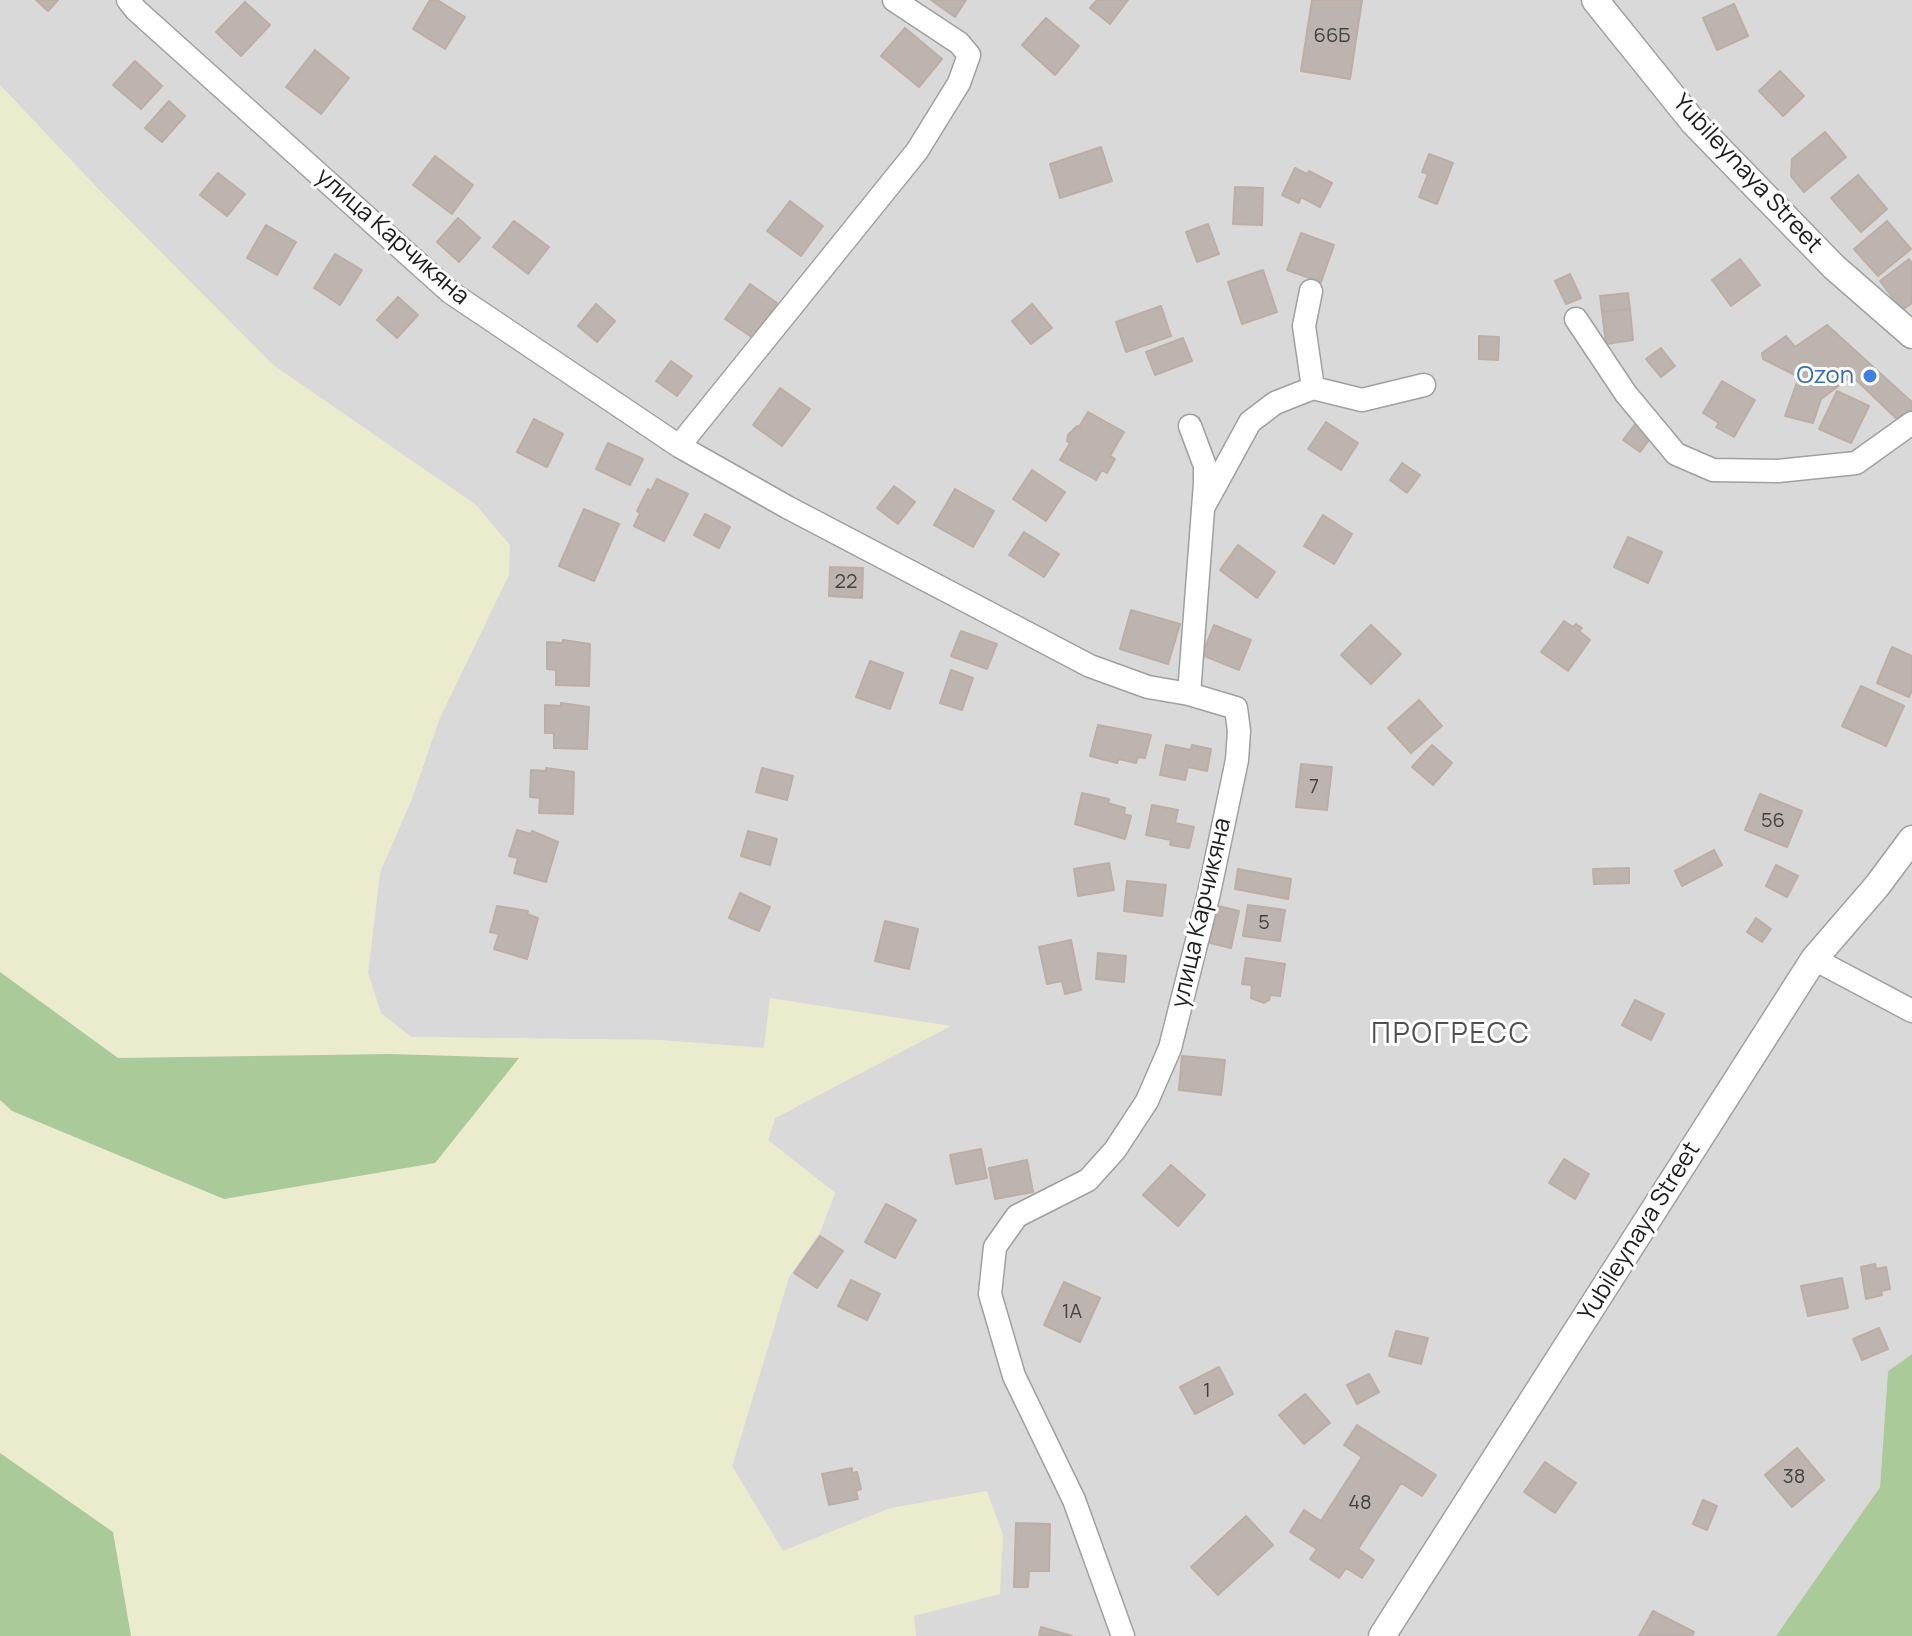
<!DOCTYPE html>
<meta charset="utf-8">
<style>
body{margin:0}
canvas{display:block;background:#ede8e2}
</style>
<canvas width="1912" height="1636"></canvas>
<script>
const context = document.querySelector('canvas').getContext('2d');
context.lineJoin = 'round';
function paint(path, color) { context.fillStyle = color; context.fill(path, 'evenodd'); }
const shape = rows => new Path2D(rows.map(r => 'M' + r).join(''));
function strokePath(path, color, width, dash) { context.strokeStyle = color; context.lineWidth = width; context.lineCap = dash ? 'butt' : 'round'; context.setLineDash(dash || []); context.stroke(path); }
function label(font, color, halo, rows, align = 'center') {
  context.font = font + ' Manrope,sans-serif'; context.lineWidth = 6; context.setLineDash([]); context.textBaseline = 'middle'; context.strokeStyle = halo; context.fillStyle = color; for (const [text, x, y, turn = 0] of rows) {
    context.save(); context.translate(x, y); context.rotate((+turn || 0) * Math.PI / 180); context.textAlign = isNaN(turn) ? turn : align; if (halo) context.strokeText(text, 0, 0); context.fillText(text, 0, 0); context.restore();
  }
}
paint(shape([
 [0,0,1912,0,1912,1354,1888,1371,1880,1487,1776,1636,916,1636,891,1508,783,1551,732,1466,789,1277,820,1232,835,1193,768,1140,775,1118,949,1026,770,999,764,1048,658,1040,411,1037,381,1013,368,973,380,872,411,801,439,720,476,505,273,365,102,193,0,85]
]), '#dad9d9');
paint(shape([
 [0,85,102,193,273,365,476,505,510,545,509,575,439,720,411,801,380,872,368,973,381,1013,411,1037,658,1040,764,1048,770,998,951,1026,775,1118,768,1140,835,1193,820,1232,789,1277,732,1466,783,1551,891,1508,987,1491,1003,1535,1000,1594,914,1616,916,1636,131,1636,113,1532,0,1453,0,1100,12,1111,224,1199,518,1059,391,1054,118,1058,0,972]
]), '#ebebce');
paint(shape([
 [0,972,118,1058,391,1054,519,1058,435,1163,224,1199,12,1111,0,1100],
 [1912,1354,1912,1636,1776,1636,1880,1487,1888,1371],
 [0,1453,113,1532,131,1636,0,1636]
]), '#aaca99');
const building = shape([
 [36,0,58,0,48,11,36,0],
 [430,0,437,0,465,17,445,49,413,29,430,0],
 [931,0,966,0,955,17,931,0],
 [1097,0,1128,0,1110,24,1090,8,1097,0],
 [1312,0,1362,0,1350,79,1301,71,1312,0],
 [245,2,270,25,241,56,216,32,245,2],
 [1734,4,1748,36,1717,50,1703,18,1734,4],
 [1046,18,1079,46,1055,75,1022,45,1046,18],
 [905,28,942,59,919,87,881,56,905,28],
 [315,50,349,78,321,114,286,87,315,50],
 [135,61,162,86,141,109,113,85,135,61],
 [1780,71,1804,96,1783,116,1759,91,1780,71],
 [169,101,185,116,162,142,145,128,169,101],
 [1825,132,1846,157,1804,192,1791,176,1792,159,1825,132],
 [1101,147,1112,181,1060,198,1050,164,1101,147],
 [1429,154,1453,163,1437,204,1419,197,1428,174,1422,172,1429,154],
 [435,156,473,185,452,214,413,185,435,156],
 [1295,168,1307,174,1309,171,1332,183,1320,207,1301,197,1299,203,1282,195,1295,168],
 [218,173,245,194,227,216,200,195,218,173],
 [1858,175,1887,209,1861,232,1831,198,1858,175],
 [1235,187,1263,188,1262,225,1233,224,1235,187],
 [790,201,823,226,801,256,767,231,790,201],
 [458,218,480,238,459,262,437,242,458,218],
 [514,221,549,247,528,274,493,247,514,221],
 [1887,221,1911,249,1878,276,1854,249,1887,221],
 [1208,224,1219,254,1197,262,1186,232,1208,224],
 [266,225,296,242,277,275,247,258,266,225],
 [1301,233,1334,245,1321,282,1287,270,1301,233],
 [335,254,362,270,340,305,314,288,335,254],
 [1740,259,1760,285,1731,306,1712,280,1740,259],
 [1909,259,1912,263,1912,303,1902,310,1880,281,1909,259],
 [1263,270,1277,312,1242,324,1228,282,1263,270],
 [1570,274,1581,298,1566,304,1555,281,1570,274],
 [750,284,777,303,753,338,725,319,750,284],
 [1628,293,1630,309,1602,312,1600,296,1628,293],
 [398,297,418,315,397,338,377,320,398,297],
 [596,304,615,321,597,342,578,326,596,304],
 [1032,304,1052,328,1031,344,1012,321,1032,304],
 [1161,306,1171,336,1126,352,1116,322,1161,306],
 [1630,309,1633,340,1606,344,1602,312,1630,309],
 [1827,325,1912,402,1912,412,1901,423,1852,376,1821,399,1813,423,1785,416,1799,377,1763,359,1762,353,1786,336,1795,347,1827,325],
 [1479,336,1499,337,1498,360,1479,359,1479,336],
 [1183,338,1192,361,1155,375,1146,352,1183,338],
 [1661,348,1675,366,1661,377,1646,359,1661,348],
 [671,361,692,376,677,396,656,381,671,361],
 [1722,381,1755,400,1734,437,1716,427,1719,423,1703,413,1722,381],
 [780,388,810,409,782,446,753,425,780,388],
 [1837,391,1869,406,1851,443,1819,429,1837,391],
 [1088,412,1124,432,1110,456,1115,459,1107,473,1102,470,1096,480,1060,460,1070,443,1067,441,1068,435,1077,426,1079,427,1088,412],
 [534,419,563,434,547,467,517,452,534,419],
 [1639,419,1656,431,1640,452,1623,440,1639,419],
 [1326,422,1358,443,1341,470,1308,449,1326,422],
 [608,443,643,459,630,485,596,469,608,443],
 [1402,463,1420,475,1407,493,1390,480,1402,463],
 [1032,470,1065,492,1046,521,1013,499,1032,470],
 [657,479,688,494,664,541,634,526,640,513,637,511,648,489,651,491,657,479],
 [894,486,915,502,898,524,877,508,894,486],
 [955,489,994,511,973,547,934,525,955,489],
 [584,509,619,524,594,581,559,566,584,509],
 [705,514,730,527,719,548,694,535,705,514],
 [1323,515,1352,534,1334,564,1304,546,1323,515],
 [1024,532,1059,554,1044,577,1009,555,1024,532],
 [1628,537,1662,552,1648,583,1614,567,1628,537],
 [1238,545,1275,572,1257,598,1220,570,1238,545],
 [830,567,863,568,862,598,829,596,830,567],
 [1131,610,1180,624,1168,664,1120,649,1131,610],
 [1564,621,1573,627,1576,624,1582,628,1579,631,1590,640,1568,671,1541,652,1564,621],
 [1214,625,1251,640,1239,670,1202,655,1214,625],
 [1371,625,1401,654,1371,684,1341,655,1371,625],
 [961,631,997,644,987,669,951,656,961,631],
 [563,640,590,644,589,686,556,685,556,670,547,669,547,642,563,643,563,640],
 [1892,647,1912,656,1912,690,1909,697,1877,683,1892,647],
 [870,661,903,673,890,709,856,697,870,661],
 [951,670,973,678,962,710,940,703,951,670],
 [1861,686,1904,706,1886,746,1842,726,1861,686],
 [1419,700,1442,726,1411,753,1388,728,1419,700],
 [561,703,589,707,587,749,554,748,554,733,545,733,545,705,561,706,561,703],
 [1098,725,1151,735,1145,758,1138,757,1136,763,1119,759,1117,763,1090,756,1098,725],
 [1166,745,1191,750,1192,745,1211,749,1207,771,1188,767,1185,780,1160,775,1166,745],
 [1432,745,1452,763,1433,785,1412,767,1432,745],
 [1301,764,1332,767,1327,810,1296,807,1301,764],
 [546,768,574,772,573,814,539,813,540,798,530,797,531,770,546,771,546,768],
 [762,768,793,776,787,800,756,792,762,768],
 [1082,793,1109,799,1108,803,1125,808,1124,814,1131,816,1125,839,1075,824,1082,793],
 [1760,794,1802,811,1787,847,1745,830,1760,794],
 [1152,805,1178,810,1175,823,1194,827,1189,848,1170,845,1171,840,1146,835,1152,805],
 [517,830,531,834,532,831,558,842,546,882,514,873,518,858,509,856,517,830],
 [748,831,777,839,770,865,741,856,748,831],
 [1714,850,1722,865,1682,886,1675,871,1714,850],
 [1109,863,1114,890,1078,896,1074,869,1109,863],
 [1776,865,1798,876,1787,897,1766,886,1776,865],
 [1629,868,1629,883,1594,884,1593,869,1629,868],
 [1238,869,1291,879,1288,899,1235,889,1238,869],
 [1127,881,1166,885,1162,916,1124,911,1127,881],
 [740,893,770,907,759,931,729,918,740,893],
 [1248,905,1285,910,1280,941,1243,936,1248,905],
 [497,906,528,911,527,914,538,918,527,959,494,949,499,934,490,932,497,906],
 [1218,906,1239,911,1231,948,1210,943,1218,906],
 [1756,918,1771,929,1762,942,1747,932,1756,918],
 [885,921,918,929,909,969,875,961,885,921],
 [1071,940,1081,990,1065,994,1062,981,1047,984,1039,947,1071,940],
 [1098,953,1126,956,1124,982,1096,979,1098,953],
 [1246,958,1285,964,1280,996,1270,995,1269,1000,1264,1003,1251,998,1252,985,1242,984,1246,958],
 [1635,1000,1664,1014,1651,1040,1622,1025,1635,1000],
 [1182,1056,1225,1060,1221,1095,1179,1090,1182,1056],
 [981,1149,987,1178,956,1184,950,1155,981,1149],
 [1564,1159,1589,1174,1575,1199,1549,1183,1564,1159],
 [1027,1160,1033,1192,995,1199,989,1168,1027,1160],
 [1171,1165,1205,1195,1178,1226,1143,1195,1171,1165],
 [886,1204,916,1220,895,1258,865,1242,886,1204],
 [820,1236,843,1251,817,1288,794,1273,820,1236],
 [1875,1264,1876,1269,1886,1267,1890,1289,1881,1291,1882,1295,1866,1299,1861,1267,1875,1264],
 [1842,1278,1848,1308,1808,1316,1801,1286,1842,1278],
 [851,1280,880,1294,867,1320,838,1306,851,1280],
 [1064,1282,1100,1298,1080,1342,1044,1325,1064,1282],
 [1879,1328,1888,1349,1862,1360,1853,1339,1879,1328],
 [1396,1331,1428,1338,1421,1364,1389,1356,1396,1331],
 [1219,1367,1233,1394,1195,1414,1180,1387,1219,1367],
 [1369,1374,1379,1392,1357,1404,1347,1385,1369,1374],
 [1305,1394,1330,1423,1304,1444,1279,1415,1305,1394],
 [1357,1425,1436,1475,1422,1496,1401,1483,1358,1549,1374,1560,1362,1578,1346,1568,1339,1578,1310,1559,1317,1549,1290,1532,1304,1510,1321,1521,1362,1457,1344,1445,1357,1425],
 [1797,1448,1824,1480,1792,1507,1765,1475,1797,1448],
 [1545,1462,1576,1483,1555,1513,1524,1492,1545,1462],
 [852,1468,852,1473,857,1472,861,1489,856,1491,858,1499,829,1505,822,1474,852,1468],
 [1703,1500,1717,1506,1707,1530,1693,1524,1703,1500],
 [1246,1516,1273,1545,1218,1595,1191,1567,1246,1516],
 [1016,1523,1050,1524,1049,1571,1029,1571,1028,1587,1014,1587,1016,1523],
 [1653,1611,1694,1632,1692,1636,1639,1636,1653,1611],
 [1041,1627,1072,1636,1039,1636,1041,1627]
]);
paint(building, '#bdb4af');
strokePath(building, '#bdaea5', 2);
const minor = shape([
 [128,0,136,10,450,292,679,446,787,507,1090,666,1148,687,1189,694,1236,708,1239,731,1237,760,1209,893,1170,1048,1147,1101,1115,1150,1088,1180,1017,1216,995,1247,990,1294,1014,1376,1074,1500,1123,1636],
 [1311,291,1304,326,1313,388],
 [1576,319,1626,394,1676,454,1713,470,1778,471,1856,463,1912,423],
 [679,446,917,151,959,83,969,55,959,43,894,0],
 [1203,508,1250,422,1275,403,1313,388,1362,400,1424,385],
 [1189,694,1205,483,1205,466,1190,426],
 [1814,959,1912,1011]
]);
const tertiary = shape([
 [1595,0,1694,123,1834,267,1912,335],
 [1382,1636,1814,959,1877,886,1912,839]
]);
strokePath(minor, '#a0a0a0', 25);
strokePath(tertiary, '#a0a0a0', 29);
strokePath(minor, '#fff', 22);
strokePath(tertiary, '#fff', 26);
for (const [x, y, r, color] of [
 [1870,376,8,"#3f7fe0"]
]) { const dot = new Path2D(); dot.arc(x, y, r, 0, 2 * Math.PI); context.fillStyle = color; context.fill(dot); strokePath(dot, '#fff', 3); }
label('20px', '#444241', null, [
 ["66Б",1332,36],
 ["22",846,582],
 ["7",1314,787],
 ["56",1773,821],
 ["5",1264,923],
 ["1А",1072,1312],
 ["1",1207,1391],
 ["38",1794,1477],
 ["48",1360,1503]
]);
label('24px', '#1c1c1c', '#fff', [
 ["Yubileynaya Street",1747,174,47],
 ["улица Карчикяна",392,237,41],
 ["улица Карчикяна",1202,913,-77],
 ["Yubileynaya Street",1640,1232,-58]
]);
label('24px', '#366cbe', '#fff', [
 ["Ozon",1854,376]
], 'right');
context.letterSpacing = '2px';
label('28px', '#4f4f4f', '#fff', [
 ["ПРОГРЕСС",1451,1035]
]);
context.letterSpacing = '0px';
</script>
